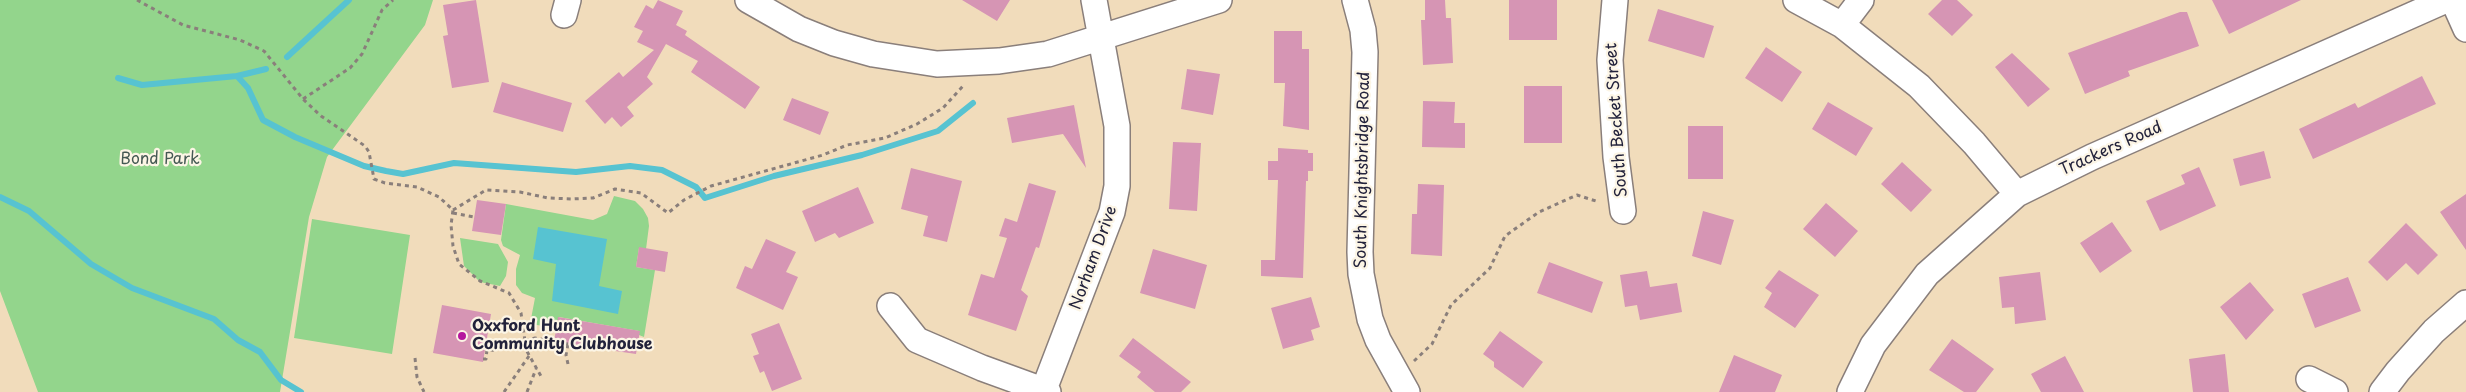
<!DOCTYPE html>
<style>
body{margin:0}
canvas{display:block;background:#f1dcbb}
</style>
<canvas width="2466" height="392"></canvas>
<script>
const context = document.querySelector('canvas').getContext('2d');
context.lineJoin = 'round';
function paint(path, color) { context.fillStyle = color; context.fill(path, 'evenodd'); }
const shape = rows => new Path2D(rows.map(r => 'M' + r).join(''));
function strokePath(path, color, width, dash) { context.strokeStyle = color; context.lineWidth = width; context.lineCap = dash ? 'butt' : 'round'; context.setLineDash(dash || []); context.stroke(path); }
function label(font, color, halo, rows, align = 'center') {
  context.font = font + ' "Playpen Sans",sans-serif'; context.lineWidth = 4.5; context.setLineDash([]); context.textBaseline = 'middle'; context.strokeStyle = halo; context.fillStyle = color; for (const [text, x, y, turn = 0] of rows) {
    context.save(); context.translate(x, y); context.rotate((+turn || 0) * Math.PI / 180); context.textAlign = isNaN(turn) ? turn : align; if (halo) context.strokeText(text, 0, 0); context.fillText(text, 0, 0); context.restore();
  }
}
paint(shape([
 [0,0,433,0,425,25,327,157,309,217,280,392,38,392,0,291],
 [614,196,635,201,643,209,648,218,649,226,646,249,639,248,636,267,655,270,644,337,639,335,639,331,559,317,557,328,530,324,535,298,522,293,516,285,516,269,520,255,503,246,501,240,506,204,593,220,607,214],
 [312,219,410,235,392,354,294,338],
 [460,238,498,244,508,262,506,276,500,286,480,282,464,266]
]), '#93d58c');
paint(shape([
 [538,227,607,239,599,286,622,291,618,314,552,301,556,264,533,259]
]), '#57c3d1');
strokePath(shape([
 [287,57,349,0],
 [237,76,266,69],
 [118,78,142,85,237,76,248,88,263,120,295,137,364,166,386,171,403,174,454,163,576,172,630,166,662,170,696,187,705,198,774,176,862,155,938,131,973,103],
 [0,197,29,211,91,264,132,288,214,319,238,340,260,352,281,380,301,392]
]), '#57c3d1', 6);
paint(shape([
 [476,0,489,82,452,88,443,36,448,35,443,5],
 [658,0,683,11,676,25,687,31,685,35,760,87,745,109,691,72,698,61,666,44,647,77,653,84,627,107,634,116,621,127,612,117,605,124,585,101,619,72,623,77,654,50,637,42,643,31,634,27,646,5,653,9],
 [962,0,1010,0,997,21],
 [1425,0,1445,0,1446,18,1451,18,1453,63,1423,65,1421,20,1425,20],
 [1509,0,1557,0,1557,40,1509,40],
 [1942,0,1957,0,1973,15,1952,36,1928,14],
 [2212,0,2301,0,2229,34],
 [1658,9,1714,26,1704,58,1648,41],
 [2180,12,2187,12,2199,46,2128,71,2130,76,2085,94,2068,53],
 [1274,31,1302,31,1302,49,1309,49,1309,130,1283,126,1285,83,1274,83],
 [1766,47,1802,72,1782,102,1745,78],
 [2012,53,2050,89,2028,107,1995,67],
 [1187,69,1220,74,1213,115,1181,109],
 [2422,76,2436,104,2313,159,2299,129,2355,103,2358,108],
 [502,82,572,103,563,132,493,112],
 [1524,86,1562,86,1562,143,1524,143],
 [792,98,829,112,820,135,783,120],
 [1423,101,1455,102,1454,123,1465,123,1465,148,1422,147],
 [1828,102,1873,128,1856,156,1812,129],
 [1074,105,1086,168,1063,134,1012,143,1007,118],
 [1688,126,1723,126,1723,179,1688,179],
 [1173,142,1201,143,1197,211,1169,209],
 [1278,148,1308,150,1308,153,1313,153,1313,171,1308,171,1308,181,1306,181,1303,278,1261,276,1261,260,1275,260,1278,180,1268,180,1268,161,1278,161],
 [2264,151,2271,178,2240,186,2233,159],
 [1902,162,1932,190,1911,212,1881,184],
 [2199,167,2216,206,2160,231,2146,201,2185,184,2181,175],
 [911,168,962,181,947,242,923,236,928,216,901,209],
 [1029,183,1056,191,1039,248,1036,247,1021,290,1028,296,1016,331,968,315,981,274,994,278,1007,238,999,236,1005,218,1017,222],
 [1418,184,1444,185,1442,256,1411,254,1412,214,1417,214],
 [858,187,874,223,839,238,835,233,815,242,802,211],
 [2466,194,2466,250,2440,212],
 [477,200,506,204,501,235,472,231],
 [1826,203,1858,231,1835,257,1803,229],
 [1703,211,1734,220,1721,265,1692,256],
 [2112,222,2132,251,2100,273,2080,243],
 [2406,223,2438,255,2418,275,2406,263,2387,281,2368,262],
 [766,239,796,252,786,272,798,277,783,310,736,288,745,266,752,269],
 [639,247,668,252,665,272,636,267],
 [1153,249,1207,265,1195,309,1140,293],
 [1549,262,1603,282,1592,313,1537,293],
 [1779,270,1819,295,1795,328,1764,307,1772,293,1765,288],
 [1647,271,1650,287,1677,283,1682,312,1640,320,1637,305,1625,307,1620,275],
 [2040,272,2046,320,2015,324,2014,307,2002,308,1999,277],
 [2348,277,2361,311,2315,328,2302,294],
 [2250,282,2274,310,2246,340,2220,307],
 [1311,297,1320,327,1311,330,1314,340,1283,349,1271,308],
 [442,305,491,314,483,362,433,353],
 [558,317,640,331,636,354,554,342],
 [779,323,802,379,772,391,764,371,760,373,753,356,759,354,751,334],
 [1500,331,1543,362,1523,388,1494,367,1494,362,1483,354],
 [1133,338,1191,382,1181,392,1155,392,1137,377,1141,372,1119,356],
 [1952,339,1994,369,1976,392,1964,392,1929,370],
 [2225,354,2229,392,2193,392,2189,359],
 [1734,355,1782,375,1775,392,1719,392],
 [2065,356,2084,392,2041,392,2031,374]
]), '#d695b4');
const street = shape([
 [748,0,799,29,834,43,873,54,937,64,999,61,1048,54,1219,0],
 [1355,0,1363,30,1365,52,1360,252,1361,274,1370,319,1378,340,1407,392],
 [1615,0,1610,60,1616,157,1623,211],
 [1796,0,1842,25,1919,86,1974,143,2017,194],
 [2453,0,2466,29],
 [564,15,568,0],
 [1842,25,1861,0],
 [890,306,917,340,982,368,1048,392],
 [2309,379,2335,392],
 [1043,392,1112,212,1117,186,1117,126,1094,0],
 [1850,392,1873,345,1927,274,2017,194,2092,157,2446,0],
 [2382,392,2398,371,2434,331,2466,303]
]);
strokePath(street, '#8a7f7b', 28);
strokePath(shape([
 [137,0,183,25,240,40,264,51,303,99,321,116,365,146,369,152,374,179,385,183,417,187,439,197,453,210,451,225,453,246,459,264,480,281,509,293,521,313,525,341,524,346,542,378],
 [303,99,350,68,362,54,382,10,393,0],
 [453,210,486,190,520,192,548,198,572,199,593,198,615,189,641,193,668,213,684,200,711,186,823,155,847,145,885,138,917,124,943,108,963,86],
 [453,213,474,217],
 [486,340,524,346],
 [525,341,535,338,573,345],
 [415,358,417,377,424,392],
 [483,359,486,359,487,349,496,351],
 [1414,361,1432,344,1451,305,1490,268,1505,236,1539,212,1577,195,1599,202],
 [568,364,566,355,568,344],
 [504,392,529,356],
 [527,392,536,369]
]), '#8a7f7b', 3, [4, 4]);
strokePath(street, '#fff', 25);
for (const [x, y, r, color] of [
 [462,336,5,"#b5179e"]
]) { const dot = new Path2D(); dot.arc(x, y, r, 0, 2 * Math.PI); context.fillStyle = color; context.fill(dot); strokePath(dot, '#fcf5e5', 2); }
label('16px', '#22223b', '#fcf5e5', [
 ["South Becket Street",1617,120,-94],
 ["Trackers Road",2111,149,-24],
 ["South Knightsbridge Road",1363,170,-89],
 ["Norham Drive",1094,258,-70]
]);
label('16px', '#445853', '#fcf5e5', [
 ["Bond Park",160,160]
]);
label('bold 16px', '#22223b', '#fcf5e5', [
 ["Oxxford Hunt",472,327],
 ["Community Clubhouse",472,345]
], 'left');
</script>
